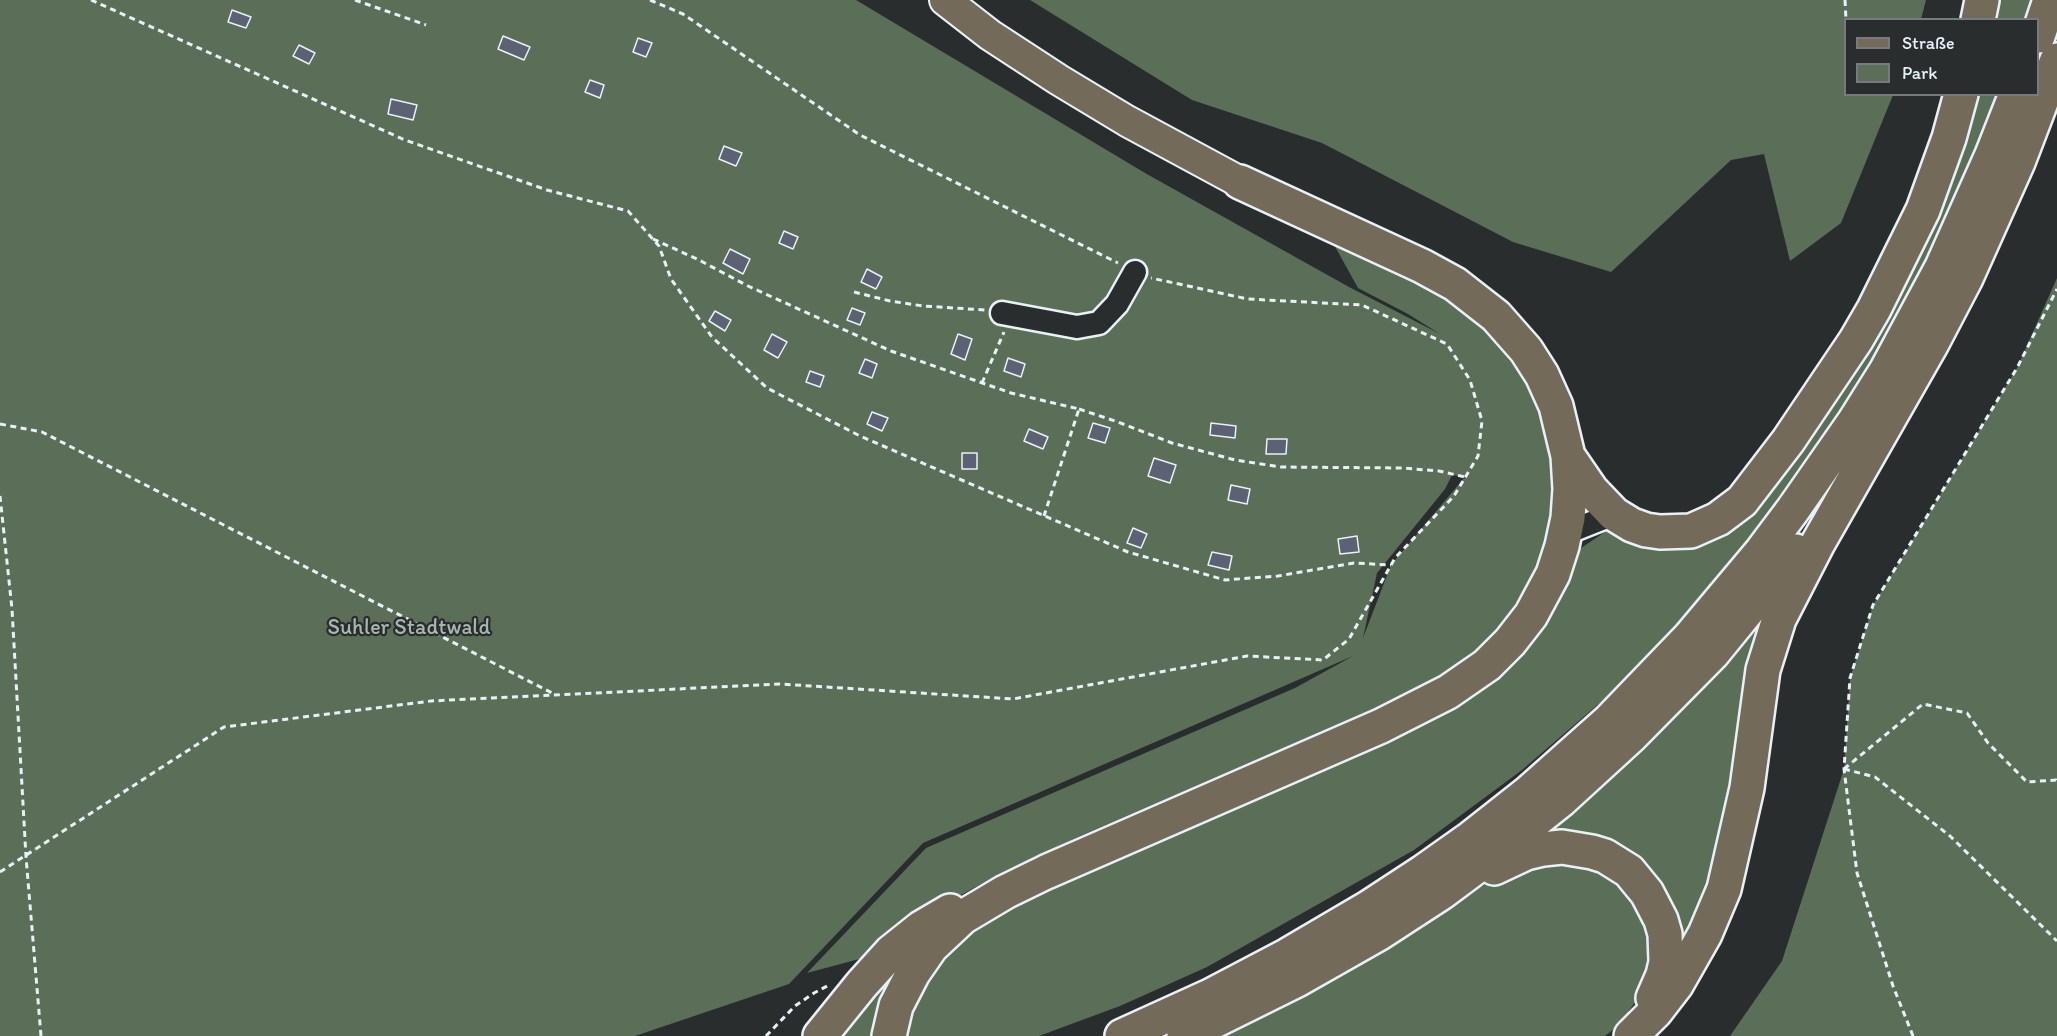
<!DOCTYPE html>
<meta charset="utf-8">
<style>
body{margin:0}
#map{position:relative;width:2057px;height:1036px;overflow:hidden;background:#2a2d2e;font-family:Itim,sans-serif}
canvas{display:block}
.legend{position:absolute;left:1844px;top:18px;width:195px;height:78px;box-sizing:border-box;background:#2a2d2e;border:2px solid #767b7f;margin:0;padding:8px 10px;list-style:none;font-size:18px;color:#e8f1f8}
.legend li{display:flex;align-items:center;gap:12px;height:30px}
.legend b{width:30px;border:2px solid #767b7f}
</style>
<div id="map">
<canvas width="2057" height="1036"></canvas>
<ul class="legend">
<li><b style="height:8px;background:#746a5a"></b>Straße</li>
<li><b style="height:16px;background:#5b6e58"></b>Park</li>
</ul>
</div>
<script>
const context = document.querySelector('canvas').getContext('2d');
context.lineJoin = 'round';
function paint(path, color) { context.fillStyle = color; context.fill(path, 'evenodd'); }
const shape = rows => new Path2D(rows.map(r => 'M' + r).join(''));
function strokePath(path, color, width, dash) { context.strokeStyle = color; context.lineWidth = width; context.lineCap = dash ? 'butt' : 'round'; context.setLineDash(dash || []); context.stroke(path); }
function label(font, color, halo, rows, align = 'center') {
  context.font = font + ' Itim,sans-serif'; context.lineWidth = 4.5; context.setLineDash([]); context.textBaseline = 'middle'; context.strokeStyle = halo; context.fillStyle = color; for (const [text, x, y, turn = 0] of rows) {
    context.save(); context.translate(x, y); context.rotate((+turn || 0) * Math.PI / 180); context.textAlign = isNaN(turn) ? turn : align; if (halo) context.strokeText(text, 0, 0); context.fillText(text, 0, 0); context.restore();
  }
}
paint(shape([
 [0,0,856,0,1145,173,1349,287,1440,334,1408,314,1358,288,1332,241,1433,279,1506,340,1547,418,1558,508,1537,569,1499,630,1459,667,1394,700,1078,837,1003,872,939,907,902,924,863,958,807,973,926,848,1295,688,1353,656,923,843,789,984,635,1036,0,1036],
 [1452,475,1465,477,1391,565,1363,638,1377,573,1445,489],
 [1030,0,1926,0,1921,19,1846,20,1846,94,1893,95,1841,223,1790,261,1764,154,1731,160,1611,272,1513,242,1322,143,1192,100],
 [1990,0,2033,0,2026,19,1986,20],
 [1969,95,1999,95,1979,148,1929,259,1876,359,1811,460,1754,537,1679,622,1602,701,1522,770,1414,850,1207,967,1120,1006,1039,1036,904,1036,913,1008,939,959,980,923,1055,884,1401,735,1479,692,1503,672,1525,649,1550,615,1569,577,1578,550,1611,528,1626,538,1760,500],
 [2057,278,2057,1036,1730,1036,1782,961,1844,769,1850,678,1873,605,2017,368],
 [1778,598,1742,787,1687,953,1651,890,1532,844],
 [1583,862,1610,874,1630,896,1643,919,1648,942,1646,972,1638,998,1619,1025,1605,1036,1226,1036,1306,996,1387,949,1473,891,1527,864],
 [893,972,881,1000,872,1036,834,1036]
]), '#5b6e58');
const building = shape([
 [232,10,251,17,246,28,228,22,232,10],
 [503,36,530,47,524,60,498,49,503,36],
 [638,38,652,43,646,57,633,52,638,38],
 [299,45,315,53,309,64,293,56,299,45],
 [590,80,604,85,600,98,585,92,590,80],
 [391,99,417,105,413,120,388,114,391,99],
 [724,146,742,153,736,166,719,159,724,146],
 [784,231,798,237,793,249,779,243,784,231],
 [730,249,750,259,743,274,723,263,730,249],
 [867,269,882,277,876,289,861,282,867,269],
 [852,308,865,313,860,325,847,320,852,308],
 [715,311,731,320,725,331,709,321,715,311],
 [772,334,787,342,778,358,764,350,772,334],
 [958,334,972,339,965,360,951,354,958,334],
 [1008,358,1025,364,1021,377,1004,371,1008,358],
 [865,359,877,364,872,378,859,373,865,359],
 [810,371,824,376,820,387,806,382,810,371],
 [872,412,888,418,882,431,867,424,872,412],
 [1093,423,1110,428,1105,443,1088,438,1093,423],
 [1211,423,1236,426,1235,438,1210,435,1211,423],
 [1029,429,1048,437,1043,449,1024,441,1029,429],
 [1267,439,1287,439,1286,454,1266,454,1267,439],
 [962,453,977,453,977,469,962,469,962,453],
 [1154,458,1176,465,1170,483,1148,476,1154,458],
 [1231,485,1250,489,1247,504,1228,500,1231,485],
 [1133,528,1147,534,1141,548,1127,543,1133,528],
 [1357,536,1359,552,1340,554,1338,539,1357,536],
 [1212,552,1232,556,1229,570,1208,565,1212,552]
]);
paint(building, '#5c6173');
strokePath(building, '#e8f1f8', 1.5);
const minor = shape([
 [1002,313,1077,327,1099,323,1117,304,1135,272],
 [1566,533,1614,514]
]);
const major = shape([
 [945,0,990,35,1059,80,1127,121,1240,182]
]);
const highway = shape([
 [1978,20,1982,0],
 [2038,36,2050,0],
 [1568,456,1592,491,1614,514,1632,525,1646,530,1660,532,1691,531,1718,519,1742,501,1788,441,1856,340,1874,309,1923,210,1949,138,1961,94],
 [1494,868,1526,853,1543,849,1562,847,1592,852,1605,856,1629,871,1647,893,1661,920,1665,934,1666,962,1663,975,1653,998],
 [820,1036,862,984,891,952,921,928,950,911],
 [889,1036,896,1006,913,973,931,947,963,917,1005,892,1046,872,1381,726,1448,692,1487,665,1510,642,1531,615,1553,574,1562,546,1568,518,1570,489,1568,456,1556,406,1542,375,1526,350,1496,316,1455,284,1422,266,1240,182],
 [1122,1036,1210,996,1288,955,1368,908,1423,872,1471,838,1528,793,1610,720,1689,638,1762,551,1792,511,1854,422,1886,371,1942,267,1992,155,2016,94],
 [1184,1036,1297,980,1378,934,1441,893,1488,858,1561,800,1632,735,1712,654,1796,551],
 [1631,1036,1656,1011,1676,985,1705,934,1724,889,1747,788,1763,670,1779,619,1818,543,1932,343,1966,278,2018,162,2057,60]
]);
strokePath(minor, '#e8f1f8', 27);
strokePath(major, '#e8f1f8', 34);
strokePath(highway, '#e8f1f8', 38);
strokePath(shape([
 [91,0,405,140,547,190,628,211,659,246,671,279,712,337,767,388,860,436,1128,552,1225,580,1278,576,1354,563,1391,565],
 [355,0,426,25],
 [650,0,683,14,860,135,1118,263],
 [1845,0,1846,20],
 [653,239,697,259,748,286,891,351,1011,393,1079,409,1044,516],
 [854,292,890,301,923,306,985,310],
 [982,383,1004,332],
 [1079,409,1118,422,1172,443,1235,460,1281,467,1403,468,1439,471,1465,477],
 [0,424,42,432,554,694],
 [0,496,12,609,26,857,41,1036],
 [1844,769,1875,777,1950,836,2057,941],
 [1844,769,1923,704,1967,713,1988,743,2027,782,2056,780,2057,782],
 [0,872,224,727,431,701,780,684,1013,699,1247,656,1323,660,1349,639,1395,558,1454,496,1478,456,1482,421,1470,380,1447,344,1362,305,1248,299,1151,278],
 [766,1036,795,1006,814,993,829,985],
 [1913,1036,1893,986,1857,873,1844,769,1850,678,1873,605,2017,368,2057,289]
]), '#e8f1f8', 3, [6, 4.5]);
strokePath(minor, '#2a2d2e', 22);
strokePath(major, '#746a5a', 30);
strokePath(highway, '#746a5a', 33);
label('22px', '#a9b6b0', '#2a2d2e', [
 ["Suhler Stadtwald",409,628]
]);
</script>
